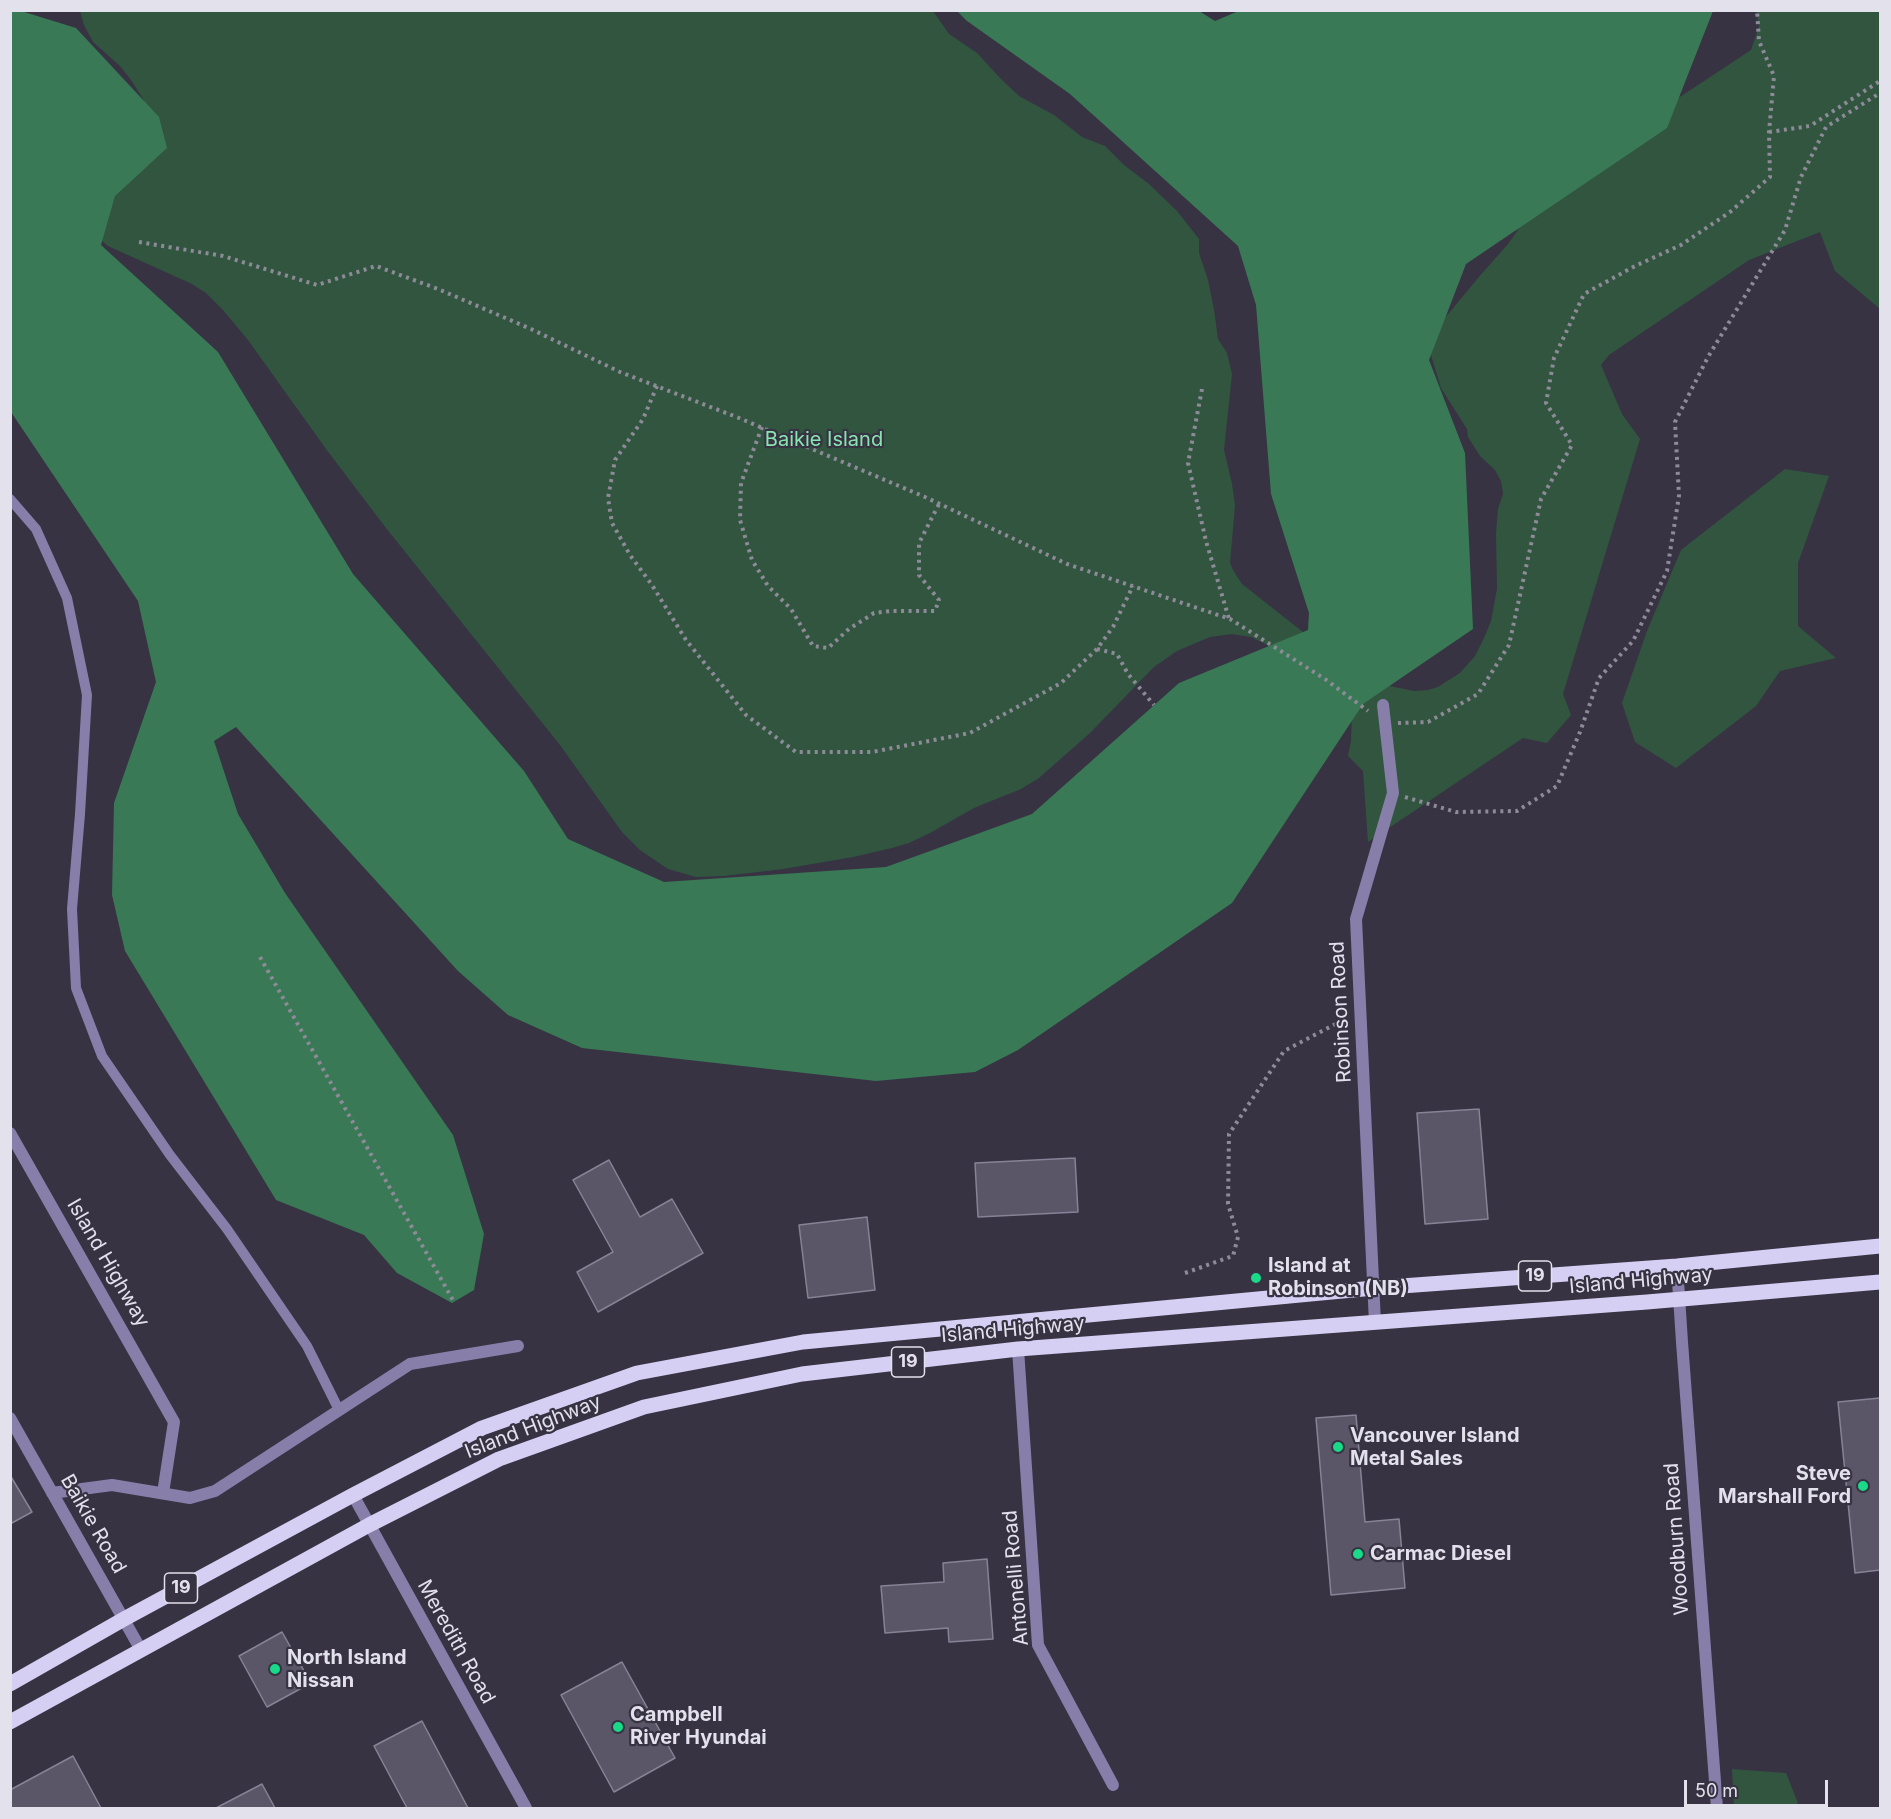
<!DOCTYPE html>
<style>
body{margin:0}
#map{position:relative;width:1891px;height:1819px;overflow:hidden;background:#373343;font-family:Inter,sans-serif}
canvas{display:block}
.frame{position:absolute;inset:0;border:12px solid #e3e1ec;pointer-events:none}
.scale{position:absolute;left:1684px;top:1780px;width:144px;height:27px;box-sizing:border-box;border:3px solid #e3e1ec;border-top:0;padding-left:8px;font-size:18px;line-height:21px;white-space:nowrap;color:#e3e1ec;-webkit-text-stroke:4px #373343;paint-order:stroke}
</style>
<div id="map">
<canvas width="1891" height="1819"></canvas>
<div class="frame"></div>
<div class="scale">50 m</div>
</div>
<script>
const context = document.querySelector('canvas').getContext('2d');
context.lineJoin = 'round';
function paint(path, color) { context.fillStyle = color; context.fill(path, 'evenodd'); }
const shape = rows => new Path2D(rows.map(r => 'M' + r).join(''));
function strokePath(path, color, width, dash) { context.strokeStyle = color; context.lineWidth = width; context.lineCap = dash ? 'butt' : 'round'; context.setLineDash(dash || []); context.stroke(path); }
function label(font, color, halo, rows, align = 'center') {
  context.font = font + ' Inter,sans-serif'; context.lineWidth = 4.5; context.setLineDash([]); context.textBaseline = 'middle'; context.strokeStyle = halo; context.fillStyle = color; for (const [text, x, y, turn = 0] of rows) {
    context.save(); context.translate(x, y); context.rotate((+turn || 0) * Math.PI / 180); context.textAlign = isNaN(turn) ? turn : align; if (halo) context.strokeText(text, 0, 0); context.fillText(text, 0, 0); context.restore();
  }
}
paint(shape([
 [80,11,933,11,949,34,977,53,1001,79,1019,96,1054,115,1082,137,1105,146,1124,165,1149,184,1177,211,1199,239,1199,253,1208,280,1214,310,1218,339,1227,353,1232,374,1224,450,1232,484,1235,505,1230,563,1233,570,1242,584,1303,632,1284,653,1251,637,1232,634,1210,637,1177,651,1154,667,1090,733,1039,778,1021,789,974,808,930,833,909,843,892,848,853,857,783,869,724,876,696,877,668,869,640,850,622,832,560,745,386,528,326,449,248,340,223,310,206,293,192,284,108,246,95,235,147,114,143,99,131,80,120,66,93,42,84,25],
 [1756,11,1880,11,1880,309,1835,271,1820,232,1749,260,1609,355,1601,365,1622,414,1640,439,1563,694,1571,715,1547,743,1523,738,1368,842,1363,771,1348,756,1351,741,1352,714,1375,683,1414,691,1428,690,1438,687,1460,673,1475,656,1484,638,1491,621,1497,589,1496,533,1498,509,1503,494,1501,481,1495,470,1480,456,1468,437,1467,429,1441,388,1430,352,1435,330,1478,278,1508,244,1548,187,1577,165,1751,50,1759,27],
 [1785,469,1829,476,1798,563,1798,626,1836,658,1780,671,1756,706,1676,768,1635,742,1622,703,1647,631,1681,550],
 [1732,1769,1786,1773,1798,1803,1793,1808,1734,1808]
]), '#325540');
paint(shape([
 [1199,11,1215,21,1241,10,1713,11,1667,128,1466,264,1429,360,1465,453,1473,629,1363,704,1232,903,1018,1050,975,1072,876,1081,582,1048,508,1015,458,971,236,727,214,741,238,814,285,893,453,1135,484,1234,474,1290,452,1303,397,1273,364,1235,276,1200,125,951,112,895,114,803,156,682,138,601,11,412,11,11,21,11,76,28,159,117,167,148,115,196,101,245,218,352,353,574,524,771,568,839,664,882,886,867,1032,814,1179,683,1308,630,1309,613,1271,494,1256,305,1238,246,1070,94,967,21,957,11]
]), '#397956');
const building = shape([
 [1479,1109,1488,1219,1425,1224,1417,1113,1479,1109],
 [1075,1158,1078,1212,978,1217,975,1163,1075,1158],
 [609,1160,640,1217,672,1199,703,1253,598,1312,577,1272,613,1252,573,1180,609,1160],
 [867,1217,875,1290,808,1298,799,1225,867,1217],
 [1880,1398,1880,1570,1855,1573,1838,1402,1880,1398],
 [1356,1415,1365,1522,1399,1519,1405,1588,1331,1595,1316,1418,1356,1415],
 [10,1475,32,1512,10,1524,10,1475],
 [987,1559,993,1639,949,1642,948,1628,885,1633,881,1586,944,1582,943,1563,987,1559],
 [282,1632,311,1683,267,1707,239,1656,282,1632],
 [622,1662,675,1758,614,1792,561,1695,622,1662],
 [422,1721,468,1808,407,1808,374,1746,422,1721],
 [73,1756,101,1808,10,1808,10,1790,73,1756],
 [262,1784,275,1808,216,1808,262,1784]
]);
paint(building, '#5a5668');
strokePath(building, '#878396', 1.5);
strokePath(shape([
 [1769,132,1810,126,1880,81],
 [139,242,223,256,317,285,376,266,438,289,531,329,620,372,739,418,925,497,1067,564,1230,619,1325,679,1368,711],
 [657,386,643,419,615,460,608,498,612,523,630,555,652,585,686,640,746,715,796,752,872,752,970,733,1061,683,1097,649,1113,627,1133,586],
 [1202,389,1188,463,1206,541,1229,619],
 [762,427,741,483,740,520,752,560,768,586,791,609,813,646,828,648,849,629,874,613,891,611,935,611,939,600,919,575,919,543,939,504],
 [1097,649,1117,654,1128,674,1154,705],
 [1398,723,1428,722,1478,694,1509,645,1541,499,1572,445,1546,403,1554,358,1584,294,1635,266,1681,245,1730,212,1770,177,1769,132,1774,76,1759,41,1757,10],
 [1405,797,1456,812,1517,811,1557,786,1580,732,1599,678,1633,641,1667,571,1679,496,1675,422,1708,357,1785,230,1801,177,1826,127,1880,93],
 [260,957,454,1302],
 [1185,1273,1233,1256,1238,1237,1228,1204,1229,1134,1284,1051,1347,1018]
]), '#8e8b99', 4, [3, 4.5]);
strokePath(shape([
 [10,499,36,529,67,598,87,695,80,814,72,909,76,988,102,1056,170,1155,227,1229,307,1346,339,1410]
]), '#877eaa', 10);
strokePath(shape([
 [10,1133,174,1422,163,1493],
 [1677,1266,1682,1342,1717,1808],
 [1375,1323,1356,919,1393,793,1383,705],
 [1018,1349,1038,1645,1113,1785],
 [10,1418,141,1650],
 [52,1493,112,1485,190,1498,215,1491,410,1364,518,1346],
 [353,1495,526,1808]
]), '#877eaa', 12);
strokePath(shape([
 [10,1684,124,1619,353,1495,482,1428,637,1373,803,1342,1374,1288,1677,1266,1880,1246],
 [10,1722,369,1525,499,1459,644,1407,802,1374,1018,1349,1647,1302,1880,1282]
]), '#d5cff3', 15);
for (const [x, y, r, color] of [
 [1256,1278,6,"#1ad988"],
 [1338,1447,6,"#1ad988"],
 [1863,1486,6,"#1ad988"],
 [1358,1554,6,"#1ad988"],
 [275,1669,6,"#1ad988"],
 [618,1727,6,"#1ad988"]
]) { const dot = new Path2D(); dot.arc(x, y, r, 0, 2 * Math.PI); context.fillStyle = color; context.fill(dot); strokePath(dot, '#373343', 2); }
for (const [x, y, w] of [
 [1535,1276,33],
 [908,1362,33],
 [181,1588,33]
]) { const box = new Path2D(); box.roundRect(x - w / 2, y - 15, w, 30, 4.5); context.fillStyle = '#373343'; context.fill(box); strokePath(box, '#e3e1ec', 1.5); }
label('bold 18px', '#e3e1ec', null, [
 ["19",1535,1276],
 ["19",908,1362],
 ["19",181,1588]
]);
label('20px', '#88e4af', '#373343', [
 ["Baikie Island",824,440]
]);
label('20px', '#e3e1ec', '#373343', [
 ["Robinson Road",1341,1012,-93],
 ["Island Highway",108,1263,60],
 ["Island Highway",1641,1281,-5],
 ["Island Highway",1013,1330,-5],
 ["Island Highway",533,1427,-21],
 ["Baikie Road",93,1524,60],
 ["Woodburn Road",1677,1539,-94],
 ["Antonelli Road",1016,1578,-95],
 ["Meredith Road",456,1642,61]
]);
label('bold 20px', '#e3e1ec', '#373343', [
 ["Island at",1268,1266],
 ["Robinson (NB)",1268,1289],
 ["Vancouver Island",1350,1436],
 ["Metal Sales",1350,1459],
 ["Steve",1851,1474,"right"],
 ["Marshall Ford",1851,1497,"right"],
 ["Carmac Diesel",1370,1554],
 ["North Island",287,1658],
 ["Nissan",287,1681],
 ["Campbell",630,1715],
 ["River Hyundai",630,1738]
], 'left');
</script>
